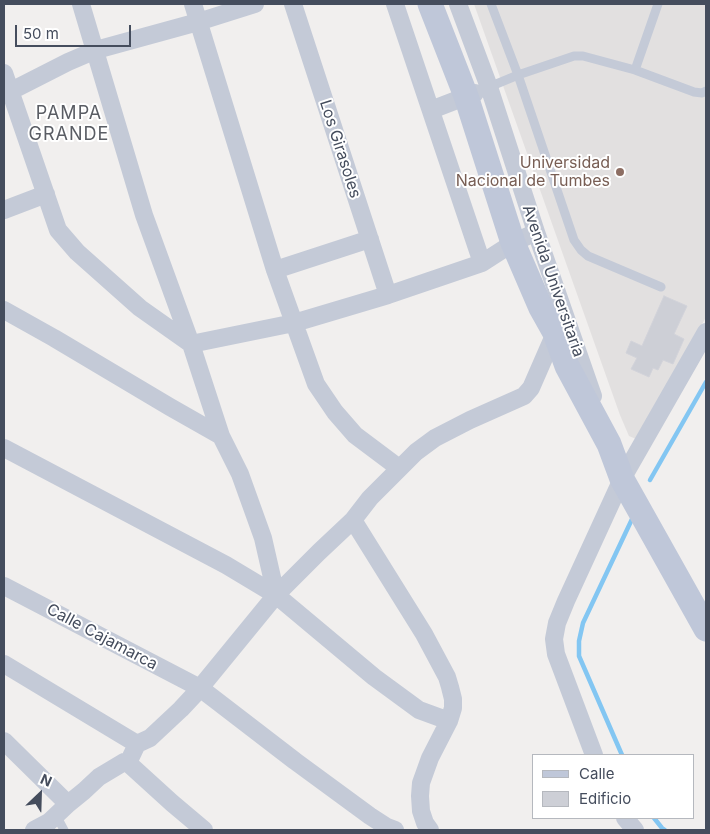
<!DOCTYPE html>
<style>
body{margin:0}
#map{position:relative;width:710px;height:834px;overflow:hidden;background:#f1efee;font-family:Inter,sans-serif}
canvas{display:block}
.frame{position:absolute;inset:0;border:5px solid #454d5d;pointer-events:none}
.legend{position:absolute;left:532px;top:754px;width:162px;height:65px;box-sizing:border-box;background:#fff;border:1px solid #b5b8be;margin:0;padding:6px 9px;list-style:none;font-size:15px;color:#454d5d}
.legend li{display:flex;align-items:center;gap:10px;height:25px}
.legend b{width:25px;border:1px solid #b5b8be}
.north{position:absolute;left:15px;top:769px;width:50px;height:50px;-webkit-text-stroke:4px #fff;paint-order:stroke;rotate:24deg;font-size:14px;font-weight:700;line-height:20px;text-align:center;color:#454d5d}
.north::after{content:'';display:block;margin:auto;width:18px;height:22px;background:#454d5d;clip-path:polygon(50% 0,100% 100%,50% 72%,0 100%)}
.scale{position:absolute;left:15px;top:25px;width:116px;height:22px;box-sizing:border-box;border:2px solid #454d5d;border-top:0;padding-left:6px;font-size:15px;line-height:18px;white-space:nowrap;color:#454d5d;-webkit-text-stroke:4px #fff;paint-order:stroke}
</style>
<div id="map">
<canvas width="710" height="834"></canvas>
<div class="frame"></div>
<ul class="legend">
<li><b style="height:6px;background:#bfc7d9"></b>Calle</li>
<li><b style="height:14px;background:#cdcfd6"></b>Edificio</li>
</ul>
<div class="north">N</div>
<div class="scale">50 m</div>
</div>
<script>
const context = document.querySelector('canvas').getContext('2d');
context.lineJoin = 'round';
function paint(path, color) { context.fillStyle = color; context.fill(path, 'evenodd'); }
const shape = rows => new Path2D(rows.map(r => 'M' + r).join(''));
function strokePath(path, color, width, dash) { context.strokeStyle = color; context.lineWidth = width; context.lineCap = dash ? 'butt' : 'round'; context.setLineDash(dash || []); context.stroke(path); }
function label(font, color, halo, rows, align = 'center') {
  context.font = font + ' Inter,sans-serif'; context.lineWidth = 4; context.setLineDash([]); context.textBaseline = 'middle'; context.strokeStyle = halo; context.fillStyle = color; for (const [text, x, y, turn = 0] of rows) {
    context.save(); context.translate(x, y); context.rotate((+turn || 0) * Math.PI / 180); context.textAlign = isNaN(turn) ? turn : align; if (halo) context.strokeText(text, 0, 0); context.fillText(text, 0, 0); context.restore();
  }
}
paint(shape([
 [474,4,706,4,706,317,642,436,636,439,629,436,620,415]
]), '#e2e0e0');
strokePath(shape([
 [650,480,706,382],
 [622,755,579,656,579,641,583,623,633,517],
 [654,818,662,828,665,830]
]), '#83c6f2', 4.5);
const building = shape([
 [664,296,687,306,674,334,684,339,673,364,663,360,658,370,653,368,649,377,631,369,637,358,626,353,631,341,642,346,664,296]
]);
paint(building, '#cdcfd6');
strokePath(building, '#d2d3da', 1);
strokePath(shape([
 [491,4,518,75,574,240,581,250,588,256,661,287],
 [635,70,658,4],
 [489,87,518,75,574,56,583,56,635,70,694,92,702,93,706,91],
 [56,815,64,830]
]), '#c4cad7', 9);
strokePath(shape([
 [81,4,144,215,191,344,221,436,240,474,263,538,276,595],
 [193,4,275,270,316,384,335,412,355,435,399,468],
 [293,4,388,295],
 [395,4,482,263],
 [458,4,489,87,536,232,593,396],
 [4,73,58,230,77,252,140,308,191,344,294,323,388,295,482,263,513,243,536,232],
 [4,93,11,91,68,62,96,50,198,22,255,4],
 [431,110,475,93],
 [4,210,46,194],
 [275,270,370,239],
 [4,310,54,338,170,407,221,436],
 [4,448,226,565,276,595,374,677,419,710,449,721],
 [353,520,424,634,447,677,450,687,453,699,453,708,449,721,430,758,421,783,420,796,421,811,425,823,430,830],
 [4,586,200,688,295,761,370,816,387,827,395,830],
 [4,664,137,744],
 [4,741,68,804],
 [594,755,556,654,554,639,557,623,566,601,622,479,706,332],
 [128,763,172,803,204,830],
 [625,818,635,830],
 [34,830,49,822,68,804,84,791,99,777,124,762,128,763,137,744,150,738,181,709,195,694,276,595,319,552,353,520,370,498,416,452,435,438,470,420,524,396,531,388,555,333]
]), '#c4cad7', 18);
strokePath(shape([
 [430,4,466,96,513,243,541,308,555,333,567,366,609,444,622,479,706,629]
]), '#bfc7d9', 25);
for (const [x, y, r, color] of [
 [620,172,5,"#8d6e63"]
]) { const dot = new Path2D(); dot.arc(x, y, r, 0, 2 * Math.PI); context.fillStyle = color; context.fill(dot); strokePath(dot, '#fff', 2); }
label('16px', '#454d5d', '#fff', [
 ["Los Girasoles",340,149,72],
 ["Avenida Universitaria",553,281,71],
 ["Calle Cajamarca",102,637,28]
]);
label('16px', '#785e54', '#fff', [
 ["Universidad",610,163],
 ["Nacional de Tumbes",610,181]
], 'right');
context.letterSpacing = '1px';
label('18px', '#5a5d64', '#fff', [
 ["PAMPA",69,114],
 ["GRANDE",69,135]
]);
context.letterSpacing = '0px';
</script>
